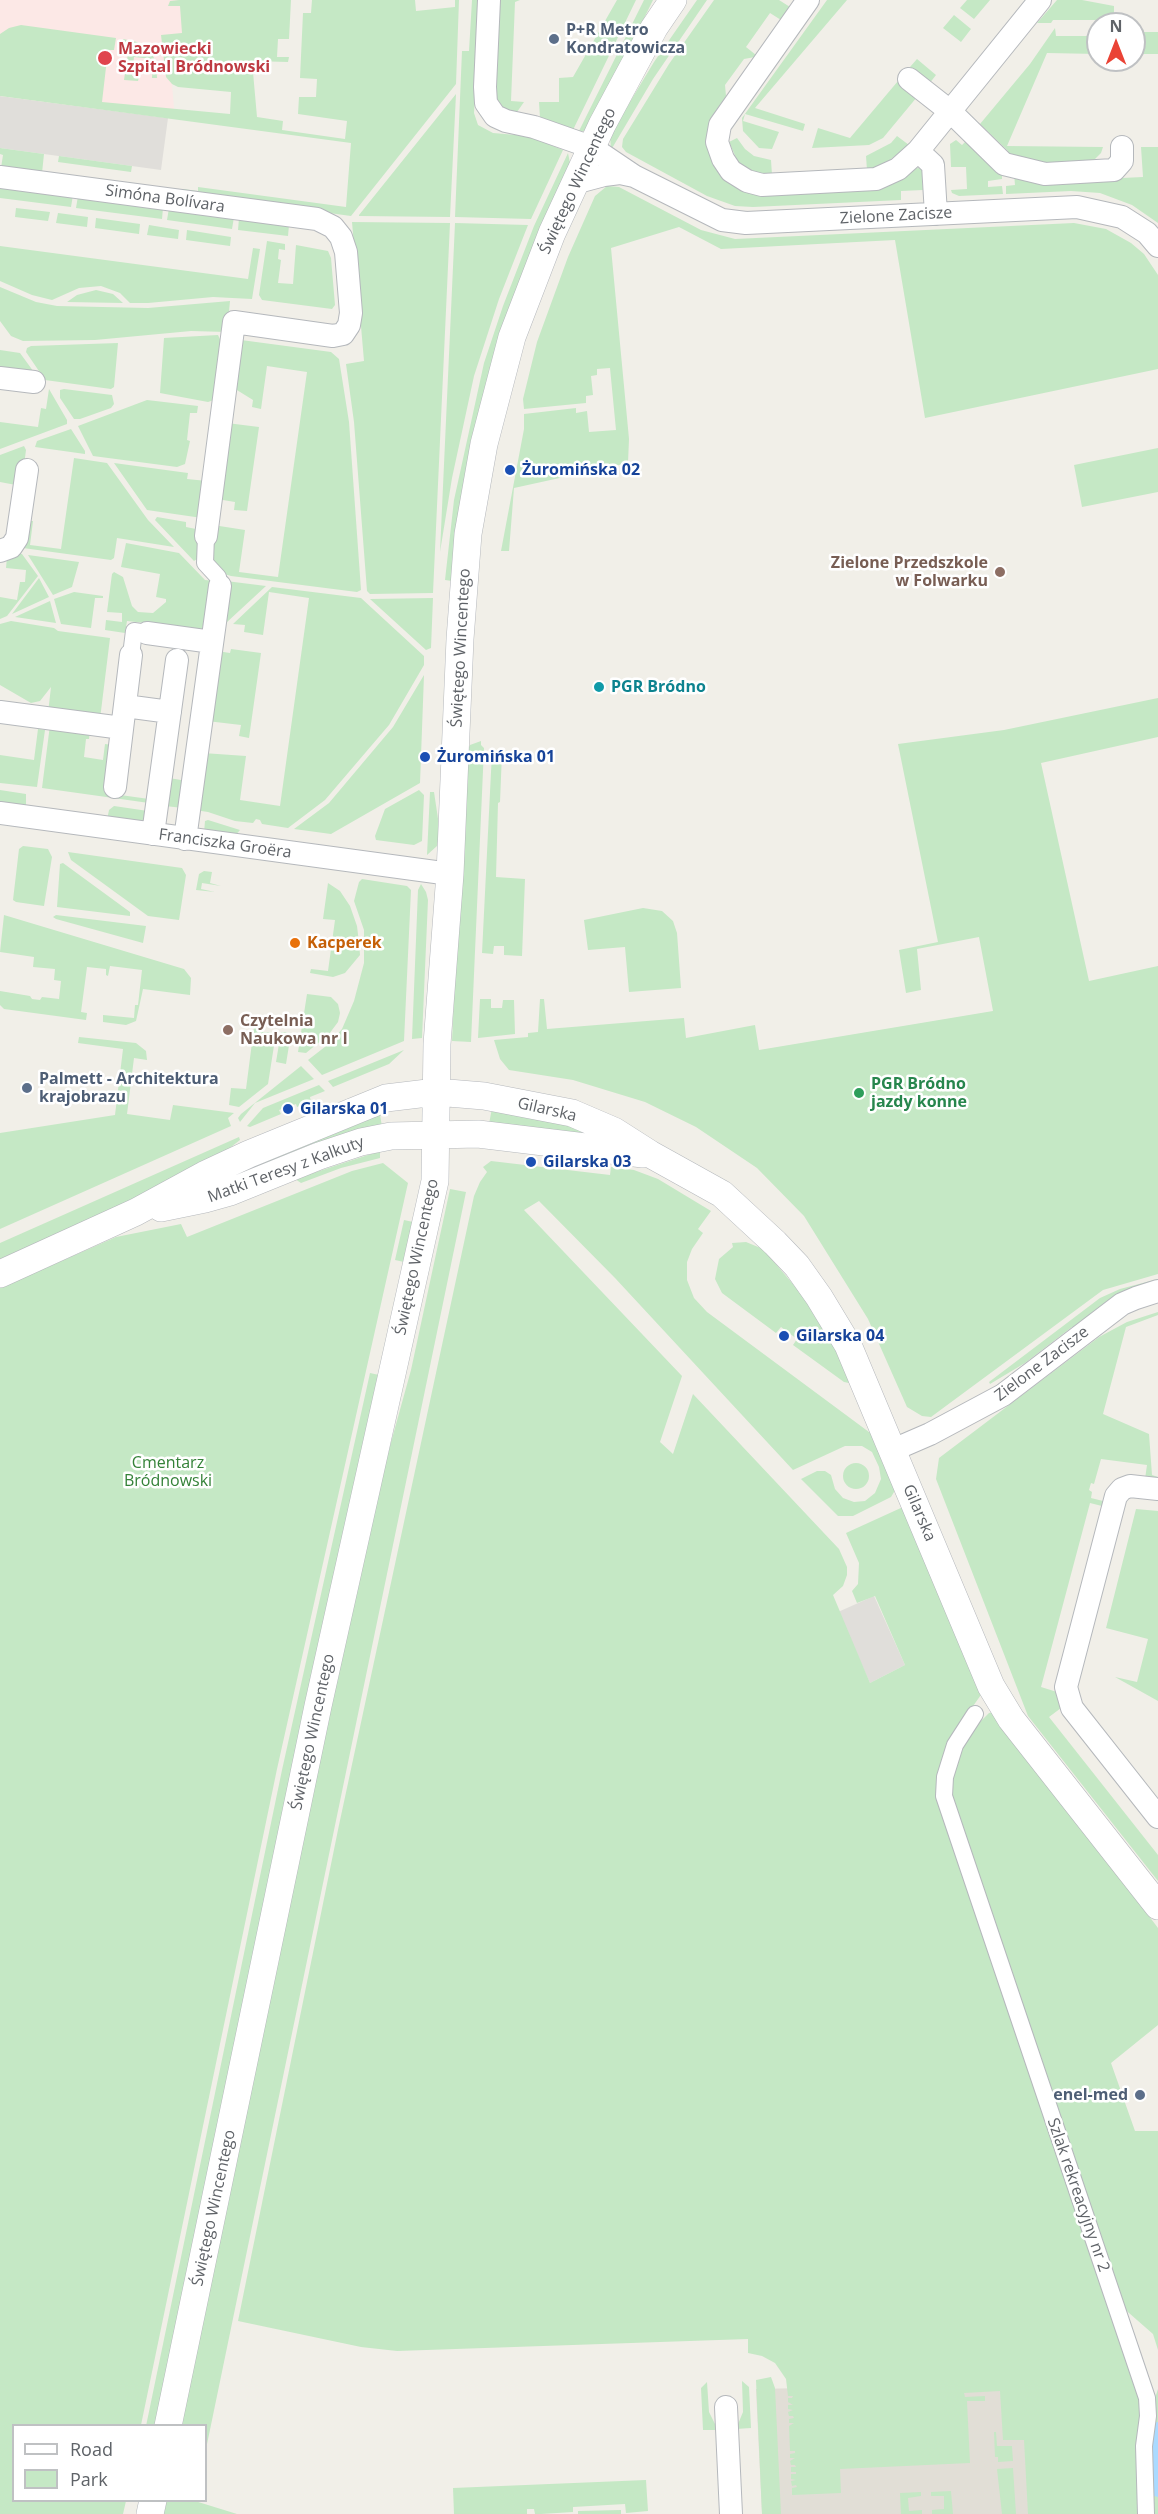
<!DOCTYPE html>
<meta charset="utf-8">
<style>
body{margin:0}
#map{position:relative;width:1158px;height:2514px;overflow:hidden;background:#f1efe8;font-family:"Open Sans",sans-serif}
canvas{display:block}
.legend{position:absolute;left:12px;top:2424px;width:195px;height:78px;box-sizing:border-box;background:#fff;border:2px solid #bfc1c3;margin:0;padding:8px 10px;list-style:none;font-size:18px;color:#5f6368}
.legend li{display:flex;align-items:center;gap:12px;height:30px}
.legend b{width:30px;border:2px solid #bfc1c3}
.north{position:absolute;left:1086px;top:12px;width:60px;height:60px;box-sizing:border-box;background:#fff;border:2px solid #bfc1c3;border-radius:50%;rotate:0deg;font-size:16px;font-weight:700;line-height:24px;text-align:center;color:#5f6368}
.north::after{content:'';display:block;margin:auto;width:21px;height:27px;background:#ea4335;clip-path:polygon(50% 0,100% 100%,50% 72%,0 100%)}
</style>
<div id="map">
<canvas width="1158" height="2514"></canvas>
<ul class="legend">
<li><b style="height:8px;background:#fff"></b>Road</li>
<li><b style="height:16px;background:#c5e8c5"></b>Park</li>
</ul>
<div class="north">N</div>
</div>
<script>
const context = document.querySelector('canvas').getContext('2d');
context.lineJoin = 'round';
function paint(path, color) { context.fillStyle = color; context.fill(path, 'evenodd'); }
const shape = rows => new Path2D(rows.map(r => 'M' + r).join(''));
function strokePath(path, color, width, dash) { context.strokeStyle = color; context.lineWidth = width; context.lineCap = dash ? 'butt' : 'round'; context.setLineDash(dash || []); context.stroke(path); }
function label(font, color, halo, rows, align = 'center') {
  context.font = font + ' "Open Sans",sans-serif'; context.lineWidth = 5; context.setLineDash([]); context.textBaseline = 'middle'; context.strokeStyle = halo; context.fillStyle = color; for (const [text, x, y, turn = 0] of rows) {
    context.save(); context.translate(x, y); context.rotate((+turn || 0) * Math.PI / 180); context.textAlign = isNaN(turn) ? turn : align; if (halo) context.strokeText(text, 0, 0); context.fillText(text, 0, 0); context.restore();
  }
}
paint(shape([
 [0,96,168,118,161,170,0,148],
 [874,1596,905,1665,870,1683,838,1612]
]), '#e0deda');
paint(shape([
 [1127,2360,1138,2514,762,2514,756,2389,804,2388]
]), '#e1ded6');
paint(shape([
 [0,0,248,0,170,62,175,119,0,96]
]), '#fce8e6');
paint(shape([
 [179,0,291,0,289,39,278,39,277,57,289,57,288,62,252,61,257,117,283,121,282,130,345,139,347,121,298,114,299,97,316,97,317,79,300,78,303,13,311,13,312,0,415,0,416,11,455,7,455,0,459,0,456,84,351,216,182,193,183,189,198,191,198,187,346,207,351,143,0,96,0,34,9,28,21,25,116,38,114,50,108,50,102,102,230,114,231,92,178,87,172,84,166,77,161,35,182,33,180,6,168,6,170,1],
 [472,0,480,0,474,113,478,125,493,133,528,136,563,150,531,219,455,217,462,51,469,51],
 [497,0,520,0,515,2,511,101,524,102,517,112,504,109,496,97],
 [617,0,636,0,572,132,540,118,539,102,559,102,559,78,573,77],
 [644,0,653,0,593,122,586,130,578,133],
 [697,0,707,0,653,79,611,150,610,135,654,62],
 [714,0,779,0,790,7,781,20,770,13,746,47,756,55,755,57,744,59,725,85,726,96,711,118,732,184,919,168,922,170,923,190,901,191,901,200,753,207,735,206,707,196,626,152,622,147,623,139,669,64],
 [827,0,847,0,755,108,805,124,803,131,745,114,743,121,779,132,772,149,759,148,743,131,742,118],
 [967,0,990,0,974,19,960,8],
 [1057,0,1082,0,1114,6,1114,20,1053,20,1051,23,1037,23],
 [954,15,971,29,961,42,943,28],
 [1055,28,1056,36,1098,36,1098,54,1047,53,1007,146,1103,147,1101,153,1093,161,1056,165,1006,154,1008,151,980,124,1030,64],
 [1134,29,1143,29,1144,32,1158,32,1158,54,1134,54],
 [123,39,137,42,150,50,156,62,157,78,152,78,153,59,134,57,132,76,139,77,138,81,124,80,128,53,121,51],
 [917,59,936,75,929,84,910,67],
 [898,81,917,97,883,138,869,145,812,148,818,128,850,138],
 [456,94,450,217,359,216,359,215],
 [897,136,909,145,882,166,867,170,866,156,891,143],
 [737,138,745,149,754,156,771,160,772,175,755,173,738,162,729,142],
 [956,140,962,145,967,140,1002,171,1002,179,988,181,988,187,1002,186,1003,194,959,196,952,193,951,190,967,189,966,167,951,167,950,144],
 [1141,147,1158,147,1158,223,1132,205,1100,193,1071,191,1006,194,1006,186,1015,185,1014,174,1059,181,1143,177],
 [0,148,44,154,42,173,1,168,3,155,0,154],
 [568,153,570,163,452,581,445,580,454,500,484,363,503,306,534,226],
 [59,156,132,166,131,172,58,162],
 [0,186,73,195,71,207,0,198],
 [607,186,619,187,701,230,735,239,1074,223,1106,229,1131,243,1144,254,1158,275,1158,369,925,418,895,240,721,249,679,227,611,248,629,439,628,463,514,488,509,551,501,551,524,429,524,414,576,408,576,413,587,411,589,432,616,430,610,368,597,369,597,375,591,376,593,395,586,396,586,403,524,409,523,399,537,342,568,257,595,196],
 [78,196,163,208,162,219,76,208],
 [16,208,50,212,48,221,15,217],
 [169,208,234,217,232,229,167,220],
 [58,213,88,217,87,227,56,223],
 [96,218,140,224,139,234,95,228],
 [239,218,289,225,288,236,238,230],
 [352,222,450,223,433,593,370,594,367,591,354,422,346,364,364,361],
 [455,223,528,225,499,299,474,376,452,478,440,552],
 [149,225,179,230,178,239,147,235],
 [187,230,231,237,230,246,186,240],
 [267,241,285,244,285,250,279,249,278,259,281,260,278,283,293,284,296,245,328,251,331,258,335,305,332,309,262,300,259,295],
 [0,246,248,279,253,248,260,249,252,299,213,297,148,303,130,303,120,293,101,286,79,288,52,300,32,295,0,281],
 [0,287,36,302,57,306,148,308,230,301,227,332,191,331,95,340,23,341,11,336,0,321],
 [96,290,113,294,123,303,67,302,77,295],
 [218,335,224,348,214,400,208,402,160,393,164,338],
 [241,340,331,352,339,359,349,422,361,590,357,592,231,576,221,573,211,560,213,525,245,530,239,572,278,577,307,372,267,366,261,409,252,407,253,400,232,387],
 [118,343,114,387,111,389,45,380,26,352,27,348,31,346],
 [0,350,20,353,39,379,0,374],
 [49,389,67,420,67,424,0,449,0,422,38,427,41,408,46,409],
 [64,389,112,395,114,404,111,408,80,419,74,419,60,398,60,390],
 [147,400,198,406,197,413,190,413,187,440,190,441,185,464,177,467,93,456,78,426],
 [227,423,259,427,247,511,234,510,235,502,217,499],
 [71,429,85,451,85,454,35,447,37,441],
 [24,446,26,450,22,481,16,485,0,482,0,455],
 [1158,448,1158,492,1082,507,1074,465],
 [74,458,107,463,148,520,174,547,117,538,114,558,111,560,23,548,31,521,33,521,30,545,61,549],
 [114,463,188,473,187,479,207,481,202,518,147,510],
 [157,517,186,522,186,527,196,529,201,524,197,559,194,561,155,520],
 [126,543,179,553,205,580,214,581,202,629,127,621,125,633,105,630,106,620,122,622,122,613,107,612,112,574,114,572,123,577,132,606,138,612,153,613,166,602,166,599,156,597,160,574,121,567],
 [12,553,22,554,38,576,7,616,0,619,0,597,17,600,20,582,25,582,26,570,6,568,7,557],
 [28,555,79,562,72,587,53,595],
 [39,578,49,597,12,614],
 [226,581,266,586,226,623,221,622],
 [272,587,361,598,424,656,424,665,389,725,325,800,288,828,262,824,260,820,256,819,253,823,235,821,208,812,195,810,203,753,246,756,240,800,280,806,309,598,269,592,263,635,244,632,245,625,233,624],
 [74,592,103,596,103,598,95,598,91,628,61,624,54,599],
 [433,598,431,648,426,650,370,599],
 [50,601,56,623,15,617],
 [11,621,54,628,58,631,110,638,100,719,48,713,51,687,40,701,31,703,0,685,0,624],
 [231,649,261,653,249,738,239,736,241,725,207,721,217,651,230,653],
 [424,675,420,783,331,834,294,829,329,803,393,727],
 [1158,698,1158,737,1041,763,1089,981,1158,966,1158,1274,1103,1290,931,1417,922,1416,907,1407,868,1319,804,1216,757,1168,696,1127,645,1102,573,1080,509,1070,500,1059,494,1040,528,1037,528,1033,538,1032,540,999,544,999,547,1029,684,1018,686,1038,755,1025,759,1050,993,1011,979,937,917,949,921,990,906,993,899,950,938,942,898,744,1004,730],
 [50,725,90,730,89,739,86,739,84,757,103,760,105,744,112,745,106,793,149,799,149,803,42,788],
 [38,729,45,730,37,787,0,783,0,755,34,760],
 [481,741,481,745,484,748,471,1042,452,1041,465,755,470,745],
 [492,752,502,753,500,802,498,803,496,877,525,879,522,956,504,955,504,946,494,946,493,954,482,953],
 [169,778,187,781,183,808,165,806],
 [0,790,26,794,26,808,0,805],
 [419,790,424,795,422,841,414,845,376,840,375,836,385,809],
 [430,792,434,792,440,832,437,846,427,855],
 [114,806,148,811,145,819,142,822,107,820,109,810],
 [208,820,240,830,234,837,204,833,205,821],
 [23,846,48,849,52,857,44,906,16,902,13,900,19,849],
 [68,852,182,868,186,875,179,920,148,916,71,860],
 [63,863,130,912,130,916,57,907,60,864],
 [204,871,212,872,210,883,221,886,202,883,201,889,215,892,196,890,199,874],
 [362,879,407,886,411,890,404,1041,322,1075,308,1060,330,1043,342,1029,354,1001,364,963,364,930,354,901,359,882],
 [328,883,340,891,350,906,357,926,359,943,360,955,345,973,333,977,310,973,311,969,328,971,335,920,323,919],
 [421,884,426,892,428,900,422,1038,412,1039,418,890],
 [643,908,662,911,673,921,677,933,681,988,629,992,625,947,588,950,584,920],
 [4,915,184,969,191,978,190,995,143,989,136,1021,126,1025,103,1022,103,1015,134,1018,135,1005,138,1005,142,970,110,966,108,976,106,975,106,969,87,967,81,1012,87,1013,86,1020,4,1009,0,1005,0,991,30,996,32,999,40,1000,42,997,59,999,61,981,54,980,55,969,33,967,34,957,0,952],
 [56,915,146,926,143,943,56,919,53,917],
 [307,994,331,997,338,1004,340,1013,338,1022,329,1034,306,1053,298,1052],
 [480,999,491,999,491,1008,502,1008,503,1000,514,1000,515,1034,478,1038],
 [254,1027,263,1029,263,1032,276,1033,268,1084,239,1107,229,1105,231,1088,246,1089],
 [281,1032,291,1033,286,1064,276,1062],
 [79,1037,136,1043,146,1051,147,1060,134,1058,127,1114,170,1120,173,1105,234,1113,228,1118,231,1126,0,1229,0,1133,115,1115,123,1049,78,1043],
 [404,1050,389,1064,333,1087,328,1081],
 [301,1066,314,1079,255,1103,240,1122,238,1118,241,1114],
 [319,1085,325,1091,310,1097,311,1102,297,1107,296,1104,279,1110,281,1114,250,1127,247,1126,263,1108],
 [492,1108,586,1127,586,1135,489,1124],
 [380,1114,382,1127,210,1188,206,1180],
 [239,1137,240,1140,213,1161,155,1190,0,1259,0,1243],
 [380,1151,380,1158,341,1168,301,1183,295,1179],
 [491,1161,610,1175,611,1167,634,1170,658,1179,711,1211,698,1229,703,1233,692,1249,687,1262,687,1280,694,1298,707,1312,873,1435,894,1487,894,1492,891,1497,853,1516,838,1516,801,1479,817,1471,825,1471,831,1475,835,1489,843,1498,854,1502,865,1501,875,1493,881,1479,879,1467,872,1452,862,1446,845,1446,793,1470,615,1278,539,1201,524,1210,682,1376,660,1442,673,1454,693,1394,839,1549,847,1567,847,1575,843,1586,833,1595,870,1683,905,1665,875,1596,857,1603,852,1591,858,1584,859,1563,846,1533,903,1507,983,1692,954,1733,941,1775,1144,2404,1141,2514,1028,2514,1024,2440,1003,2440,1000,2391,964,2393,965,2397,985,2396,985,2401,967,2401,970,2463,840,2469,841,2493,792,2495,792,2488,797,2487,796,2485,792,2486,791,2481,796,2480,791,2479,791,2474,796,2474,796,2472,791,2472,791,2467,796,2467,795,2465,791,2465,790,2461,795,2458,790,2458,790,2454,795,2453,795,2451,790,2451,789,2426,794,2423,789,2423,789,2419,794,2418,793,2416,789,2416,788,2412,793,2410,788,2409,788,2405,793,2405,788,2402,788,2398,792,2398,793,2396,788,2396,786,2379,775,2363,762,2356,748,2353,748,2339,397,2351,361,2347,238,2321,339,1825,474,1196,480,1182,487,1172,483,1167],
 [383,1163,408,1183,277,1769,141,2425,14,2426,14,2500,126,2501,123,2514,0,2514,0,1288,116,1237,181,1224,187,1237,352,1171],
 [450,1189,466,1192,206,2449,206,2426,180,2426,372,1511,411,1370],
 [404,1220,413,1222,404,1262,395,1260],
 [746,1242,763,1249,804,1297,839,1354,849,1383,844,1382,793,1345,797,1339,781,1327,776,1333,722,1293,715,1279,719,1259,733,1247,732,1243],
 [1158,1279,1158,1286,1079,1329,1072,1327,1025,1363,990,1384,989,1382,1100,1298,1120,1289],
 [1158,1312,1158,1315,1126,1327,1103,1414,1149,1434,1152,1475,1158,1477,1145,1479,1147,1465,1101,1459,1094,1484,1091,1483,1089,1490,1092,1492,1091,1498,1103,1501,1102,1506,1090,1503,1041,1687,1057,1692,1061,1708,1049,1717,1158,1855,1158,1881,1028,1716,936,1479,939,1458,1099,1337,1127,1322],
 [370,1373,379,1375,158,2425,146,2426,282,1770],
 '843 1476a13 13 0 1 1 26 0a13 13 0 1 1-26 0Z',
 [1136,1509,1158,1511,1158,1701,1115,1677,1137,1682,1148,1639,1106,1628],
 [994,1712,1158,1928,1158,2025,1111,2063,1135,2131,1158,2131,1158,2350,1153,2334,1121,2306,948,1784,970,1732,989,1713],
 [771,2377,775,2388,781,2514,762,2514,756,2380],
 [742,2381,749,2387,751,2428,736,2429,743,2412],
 [707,2382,709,2412,718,2430,703,2430,701,2388],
 [1158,2389,1158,2514,1150,2514,1153,2404],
 [994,2432,996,2432,997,2446,1012,2446,1013,2461,998,2462,998,2457,995,2457],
 [1013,2468,1016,2514,1002,2514,997,2469],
 [646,2480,648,2511,626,2513,625,2504,573,2507,573,2512,541,2514,535,2514,534,2509,527,2509,527,2514,454,2514,453,2488],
 [951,2491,953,2514,932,2514,932,2510,944,2509,944,2496,931,2496,931,2492],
 [921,2492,921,2496,908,2498,909,2511,922,2510,922,2514,901,2514,900,2493],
 [165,2500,195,2501,237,2514,162,2514],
 [621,2510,621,2514,578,2514,578,2511]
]), '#c5e8c5');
strokePath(shape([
 [1158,2432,1158,2487]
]), '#aadaff', 20);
const pedestrian = shape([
 [206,536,205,563,218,577,220,586],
 [131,655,134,631,147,633],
 [975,1714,955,1745,945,1777,944,1796,1147,2398,1148,2416,1144,2446,1146,2514]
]);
const minor = shape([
 [489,0,485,87,486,103,495,116,506,121,534,127,591,147,634,176,722,220,746,223,1077,207,1122,217,1147,233,1158,246],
 [808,0,720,125,717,142,723,159,731,171,747,181,762,185,876,179,898,169,918,151,1040,0],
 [909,79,951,112,1004,164,1045,174,1114,170,1122,161,1122,147],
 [918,151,933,165,936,214],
 [0,177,317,219,333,227,341,237,346,252,351,313,349,325,343,334,333,336,234,322,206,536],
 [574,183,604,175,620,173,634,176],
 [0,378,34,382],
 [0,551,11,547,17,538,27,470],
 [147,633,212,642],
 [125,706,170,712],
 [0,712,122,728],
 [115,787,131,655],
 [0,813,450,874],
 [153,834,177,660],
 [185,839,220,586],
 [893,1450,930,1434,1003,1395,1122,1304,1136,1298,1158,1291],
 [1158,1489,1130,1486,1122,1489,1116,1496,1066,1687,1072,1708,1158,1817],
 [726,2407,731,2514]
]);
const tertiary = shape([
 [161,1208,205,1199,230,1192,319,1156,361,1142,391,1136,478,1134,643,1154],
 [0,1274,136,1212,204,1175,249,1154,386,1098,436,1092,484,1096,572,1113,614,1131,650,1154,722,1194,775,1243,797,1266,819,1297,848,1345,991,1686,1011,1719,1158,1906],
 [168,2426,318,1706,435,1181,437,1044,450,874,460,639,468,534,484,444,512,337,552,233,602,125,654,28,673,0],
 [150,2514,153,2500]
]);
strokePath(pedestrian, '#b5b8bc', 18);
strokePath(minor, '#b5b8bc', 24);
strokePath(tertiary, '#b5b8bc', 28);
strokePath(pedestrian, '#fff', 16);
strokePath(minor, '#fff', 22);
strokePath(tertiary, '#fff', 27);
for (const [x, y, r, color] of [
 [554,39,6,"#5c6f8a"],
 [105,58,8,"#e0444e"],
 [510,470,6,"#1a4fb4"],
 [1000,572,6,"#8d6e63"],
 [599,687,6,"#0f9aa8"],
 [425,757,6,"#1a4fb4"],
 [295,943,6,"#e8710a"],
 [228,1030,6,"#8d6e63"],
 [27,1088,6,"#5c6f8a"],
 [859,1093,6,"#2e9e5b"],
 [288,1109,6,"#1a4fb4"],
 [531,1162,6,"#1a4fb4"],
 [784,1336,6,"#1a4fb4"],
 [1140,2095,6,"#5c6f8a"]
]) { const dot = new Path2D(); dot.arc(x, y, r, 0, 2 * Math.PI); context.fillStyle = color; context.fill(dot); strokePath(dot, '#fff', 2); }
label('bold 16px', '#4e5e75', '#fff', [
 ["P+R Metro",566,30],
 ["Kondratowicza",566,48],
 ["Palmett - Architektura",39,1079],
 ["krajobrazu",39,1097],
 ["enel-med",1128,2095,"right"]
], 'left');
label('bold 16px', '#be3a42', '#fff', [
 ["Mazowiecki",118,49],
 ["Szpital Bródnowski",118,67]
], 'left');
label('16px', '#5f6368', '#fff', [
 ["Świętego Wincentego",578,181,-65],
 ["Simóna Bolívara",165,199,8],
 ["Zielone Zacisze",896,216,-3],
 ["Świętego Wincentego",461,648,-87],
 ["Franciszka Groëra",225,844,8],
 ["Gilarska",547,1110,13],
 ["Matki Teresy z Kalkuty",286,1170,-20],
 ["Świętego Wincentego",417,1257,-78],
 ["Zielone Zacisze",1042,1364,-37],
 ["Gilarska",919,1513,67],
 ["Świętego Wincentego",313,1732,-78],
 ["Szlak rekreacyjny nr 2",1078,2195,71],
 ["Świętego Wincentego",214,2208,-78]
]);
label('bold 16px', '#164399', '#fff', [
 ["Żuromińska 02",522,470],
 ["Żuromińska 01",437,757],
 ["Gilarska 01",300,1109],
 ["Gilarska 03",543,1162],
 ["Gilarska 04",796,1336]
], 'left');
label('bold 16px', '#785e54', '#fff', [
 ["Zielone Przedszkole",988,563],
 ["w Folwarku",988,581],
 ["Czytelnia",240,1021,"left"],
 ["Naukowa nr I",240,1039,"left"]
], 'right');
label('bold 16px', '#0d838f', '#fff', [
 ["PGR Bródno",611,687]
], 'left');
label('bold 16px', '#c56008', '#fff', [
 ["Kacperek",307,943]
], 'left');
label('bold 16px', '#27864d', '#fff', [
 ["PGR Bródno",871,1084],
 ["jazdy konne",871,1102]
], 'left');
label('16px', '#348238', '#fff', [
 ["Cmentarz",168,1463],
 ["Bródnowski",168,1481]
]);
</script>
